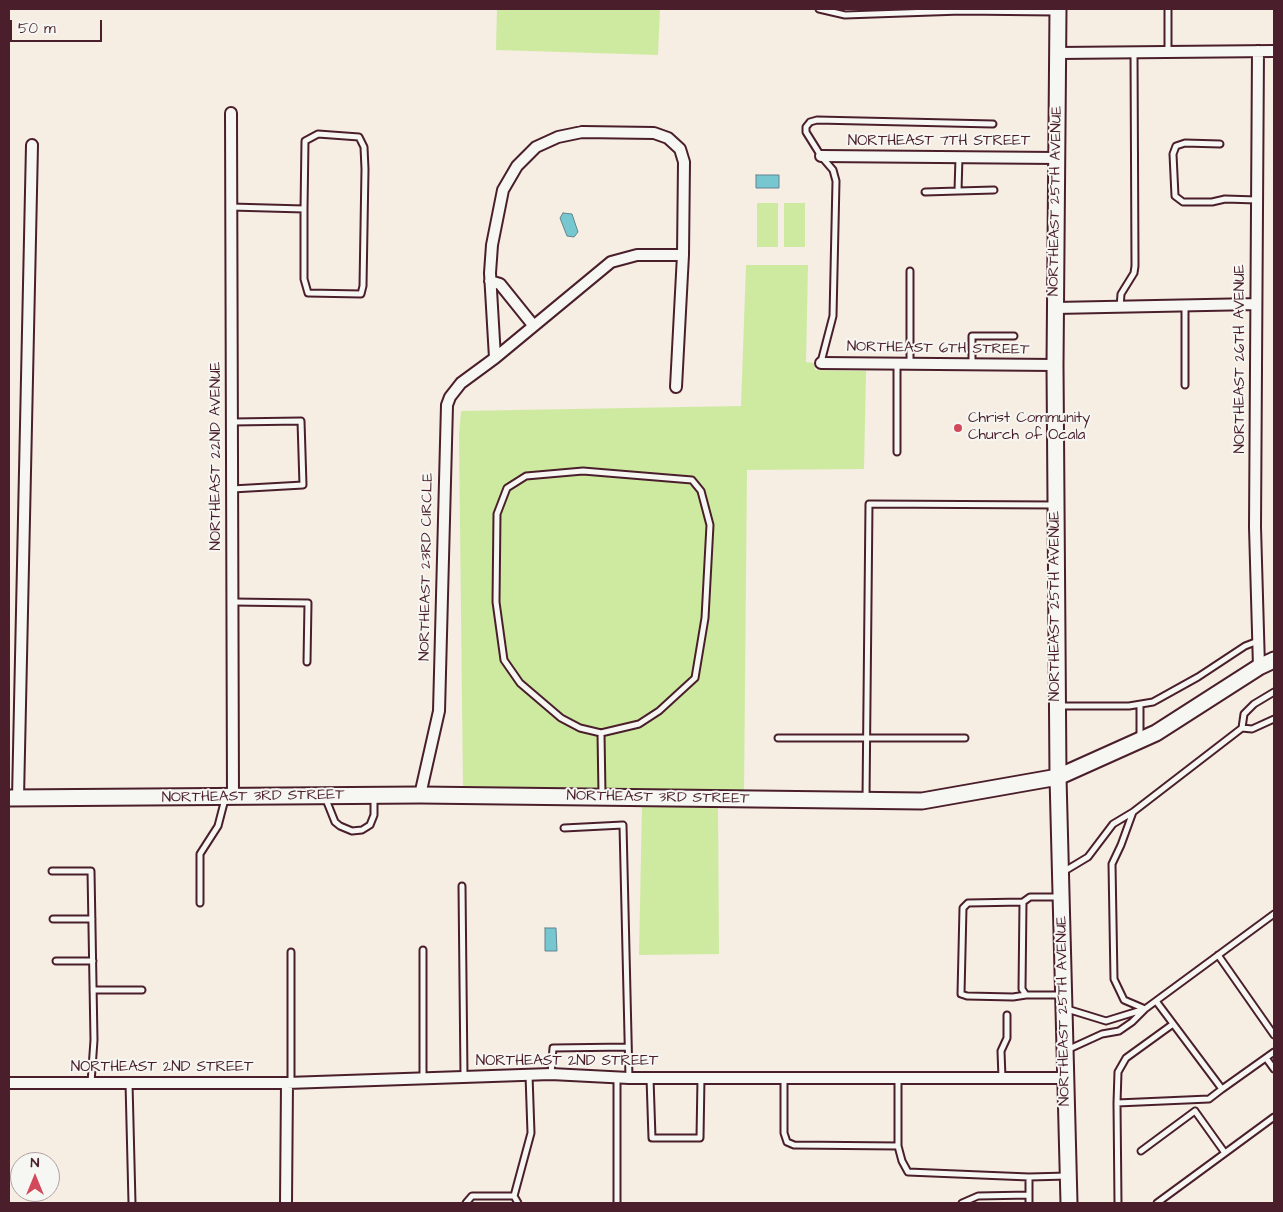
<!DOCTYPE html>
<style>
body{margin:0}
#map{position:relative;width:1283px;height:1212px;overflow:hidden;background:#f6ede3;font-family:"Architects Daughter",sans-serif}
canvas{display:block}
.frame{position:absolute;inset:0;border:10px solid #4a1f2b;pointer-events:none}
.north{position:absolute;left:10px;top:1152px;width:50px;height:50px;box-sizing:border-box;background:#f6f6f2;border:1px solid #b1a0a2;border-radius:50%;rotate:0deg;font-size:14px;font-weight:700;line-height:20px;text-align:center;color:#4a1f2b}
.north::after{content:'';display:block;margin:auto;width:18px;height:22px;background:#d1495b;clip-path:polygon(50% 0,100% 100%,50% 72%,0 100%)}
.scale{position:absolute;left:10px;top:20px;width:92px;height:22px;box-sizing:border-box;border:2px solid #4a1f2b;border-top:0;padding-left:6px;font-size:15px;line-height:18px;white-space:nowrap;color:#4a1f2b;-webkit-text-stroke:4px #f6f6f2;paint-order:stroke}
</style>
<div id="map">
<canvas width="1283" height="1212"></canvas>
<div class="frame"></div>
<div class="north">N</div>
<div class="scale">50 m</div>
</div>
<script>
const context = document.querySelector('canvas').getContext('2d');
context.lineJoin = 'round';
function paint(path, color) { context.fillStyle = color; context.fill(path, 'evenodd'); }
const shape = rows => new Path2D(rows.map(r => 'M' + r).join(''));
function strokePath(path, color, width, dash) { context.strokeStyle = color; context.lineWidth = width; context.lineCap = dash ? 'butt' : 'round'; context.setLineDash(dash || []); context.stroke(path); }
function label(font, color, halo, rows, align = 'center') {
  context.font = font + ' "Architects Daughter",sans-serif'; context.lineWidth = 4; context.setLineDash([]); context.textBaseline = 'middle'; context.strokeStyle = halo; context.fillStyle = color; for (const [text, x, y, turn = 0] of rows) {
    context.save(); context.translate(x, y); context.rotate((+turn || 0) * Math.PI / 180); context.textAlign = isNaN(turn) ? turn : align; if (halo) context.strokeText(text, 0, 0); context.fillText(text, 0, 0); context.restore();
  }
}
paint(shape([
 [497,9,660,9,658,55,496,50],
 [757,203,778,203,778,247,757,247],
 [784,203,805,203,805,247,784,247],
 [746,265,808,265,806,362,814,363,815,370,866,371,864,469,747,470,744,792,463,789,459,435,461,411,741,406],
 [642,805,718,806,719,954,639,955]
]), '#ceeaa1');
const water = shape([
 [756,175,779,175,779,188,756,188,756,175],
 [563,213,572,214,578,232,574,237,567,236,560,218,563,213],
 [545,928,556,928,557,951,545,951,545,928]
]);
paint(water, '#76c7cf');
strokePath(water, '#64848d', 1);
const lane = shape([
 [819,9,845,15,961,11,1055,12],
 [1168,9,1168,52],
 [1220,144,1185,143,1176,146,1173,154,1175,196,1183,202,1212,202,1225,199,1257,200],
 [959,157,958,191,994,190],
 [925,192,958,191],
 [231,207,304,209,305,141,318,134,359,137,364,147,365,169,363,286,361,294,308,293,304,279,304,209],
 [910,271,910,363],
 [1185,306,1185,385],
 [1120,307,1121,294,1134,273,1135,266,1134,52],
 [821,362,833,316,836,181,833,170,821,156,806,132,806,127,810,122,817,120,993,124],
 [897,364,897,452],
 [972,364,972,336,1014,336],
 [232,489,303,485,301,421,232,422],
 [233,602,308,603,307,662],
 [1274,692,1254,704,1244,714,1242,728,1252,729,1274,719],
 [1140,705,1140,737],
 [1060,706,1129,706,1153,702,1198,677,1245,646,1258,641],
 [1242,728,1133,812,1121,845,1112,864,1114,979,1124,1000,1145,1009,1274,914],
 [601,733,580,728,561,718,520,683,504,660,496,602,497,514,507,488,526,476,583,471,692,480,701,491,710,525,705,618,695,678,659,711,639,724,601,733,602,794],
 [778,738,965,738],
 [325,797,335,822,340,826,352,831,362,830,370,825,374,815,374,798],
 [866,798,869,504,1054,505],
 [564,828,623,825,629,1078],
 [52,871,91,871,94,1040,91,1083],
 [1063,872,1088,857,1113,824,1133,812],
 [462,886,464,1076],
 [1060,897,1030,897,1023,902,1022,989,1026,995,1062,995],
 [1023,902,968,903,963,908,961,994,967,996,1013,997,1026,995],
 [200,903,200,854,218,826,225,799],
 [53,919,92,919],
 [423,950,423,1078],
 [1218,955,1274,1035],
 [56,961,93,961],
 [93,990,142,990],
 [1156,1001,1222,1089,1274,1052],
 [1173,1024,1126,1058,1118,1072,1117,1103,1209,1099,1222,1089],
 [1067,1050,1102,1034,1119,1031,1132,1022,1145,1009,1106,1021,1067,1009],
 [1266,1058,1274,1069],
 [551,1074,553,1048,627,1047],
 [617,1077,617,1203],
 [650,1078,652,1138,700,1138,701,1078],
 [784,1078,784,1133,787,1142,794,1145,898,1146],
 [898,1078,898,1146,902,1161,908,1172,1029,1177],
 [1002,1078,1001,1051,1007,1038,1007,1015],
 [129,1083,132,1203],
 [291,1083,291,952],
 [1117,1103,1118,1203],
 [1141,1151,1195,1111,1225,1153],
 [514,1196,531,1133,529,1075],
 [466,1203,472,1196,514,1196,518,1203],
 [962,1203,978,1196,1029,1195],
 [1029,1203,1029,1177,1068,1176],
 [1157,1203,1274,1117]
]);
const street = shape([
 [1258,51,1255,527,1259,667],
 [1058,53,1274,51],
 [231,113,233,798],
 [582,132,654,133,668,138,680,149,684,162,683,255,637,255,611,262,495,358,490,273,492,245,503,190,517,166,536,147,558,137,582,132],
 [821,156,1056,158],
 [490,281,500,284,533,325],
 [1055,308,1256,304],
 [821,363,1055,365],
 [676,387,683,255],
 [420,795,439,711,447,405,450,397,461,383,495,358],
 [18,798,32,145],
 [9,1083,287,1083,551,1074,629,1078,1065,1078],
 [286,1203,287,1083]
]);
const secondary = shape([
 [1058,9,1055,365,1058,777,1069,1203],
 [9,798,420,795,922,801,1058,777,1156,733,1259,667,1274,660]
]);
strokePath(lane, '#4a1f2b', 9);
strokePath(street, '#4a1f2b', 14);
strokePath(secondary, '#4a1f2b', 19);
strokePath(lane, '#f6f6f2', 5);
strokePath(street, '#f6f6f2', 10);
strokePath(secondary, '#f6f6f2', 15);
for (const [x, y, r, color] of [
 [958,428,5,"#d1495b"]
]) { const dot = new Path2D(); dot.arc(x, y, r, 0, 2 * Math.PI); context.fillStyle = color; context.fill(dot); strokePath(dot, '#f6f6f2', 2); }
label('15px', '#4a1f2b', '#f6f6f2', [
 ["NORTHEAST 7TH STREET",939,142],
 ["NORTHEAST 25TH AVENUE",1056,201,-89],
 ["NORTHEAST 6TH STREET",938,349,1],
 ["NORTHEAST 26TH AVENUE",1241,359,-90],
 ["NORTHEAST 22ND AVENUE",217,456,-90],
 ["NORTHEAST 23RD CIRCLE",427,567,-89],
 ["NORTHEAST 25TH AVENUE",1056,606,-90],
 ["NORTHEAST 3RD STREET",253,797,-1],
 ["NORTHEAST 3RD STREET",658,798,1],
 ["NORTHEAST 25TH AVENUE",1064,1011,-91],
 ["NORTHEAST 2ND STREET",567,1062],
 ["NORTHEAST 2ND STREET",162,1068]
]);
label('15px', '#4a1f2b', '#f6f6f2', [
 ["Christ Community",968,419],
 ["Church of Ocala",968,436]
], 'left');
</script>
